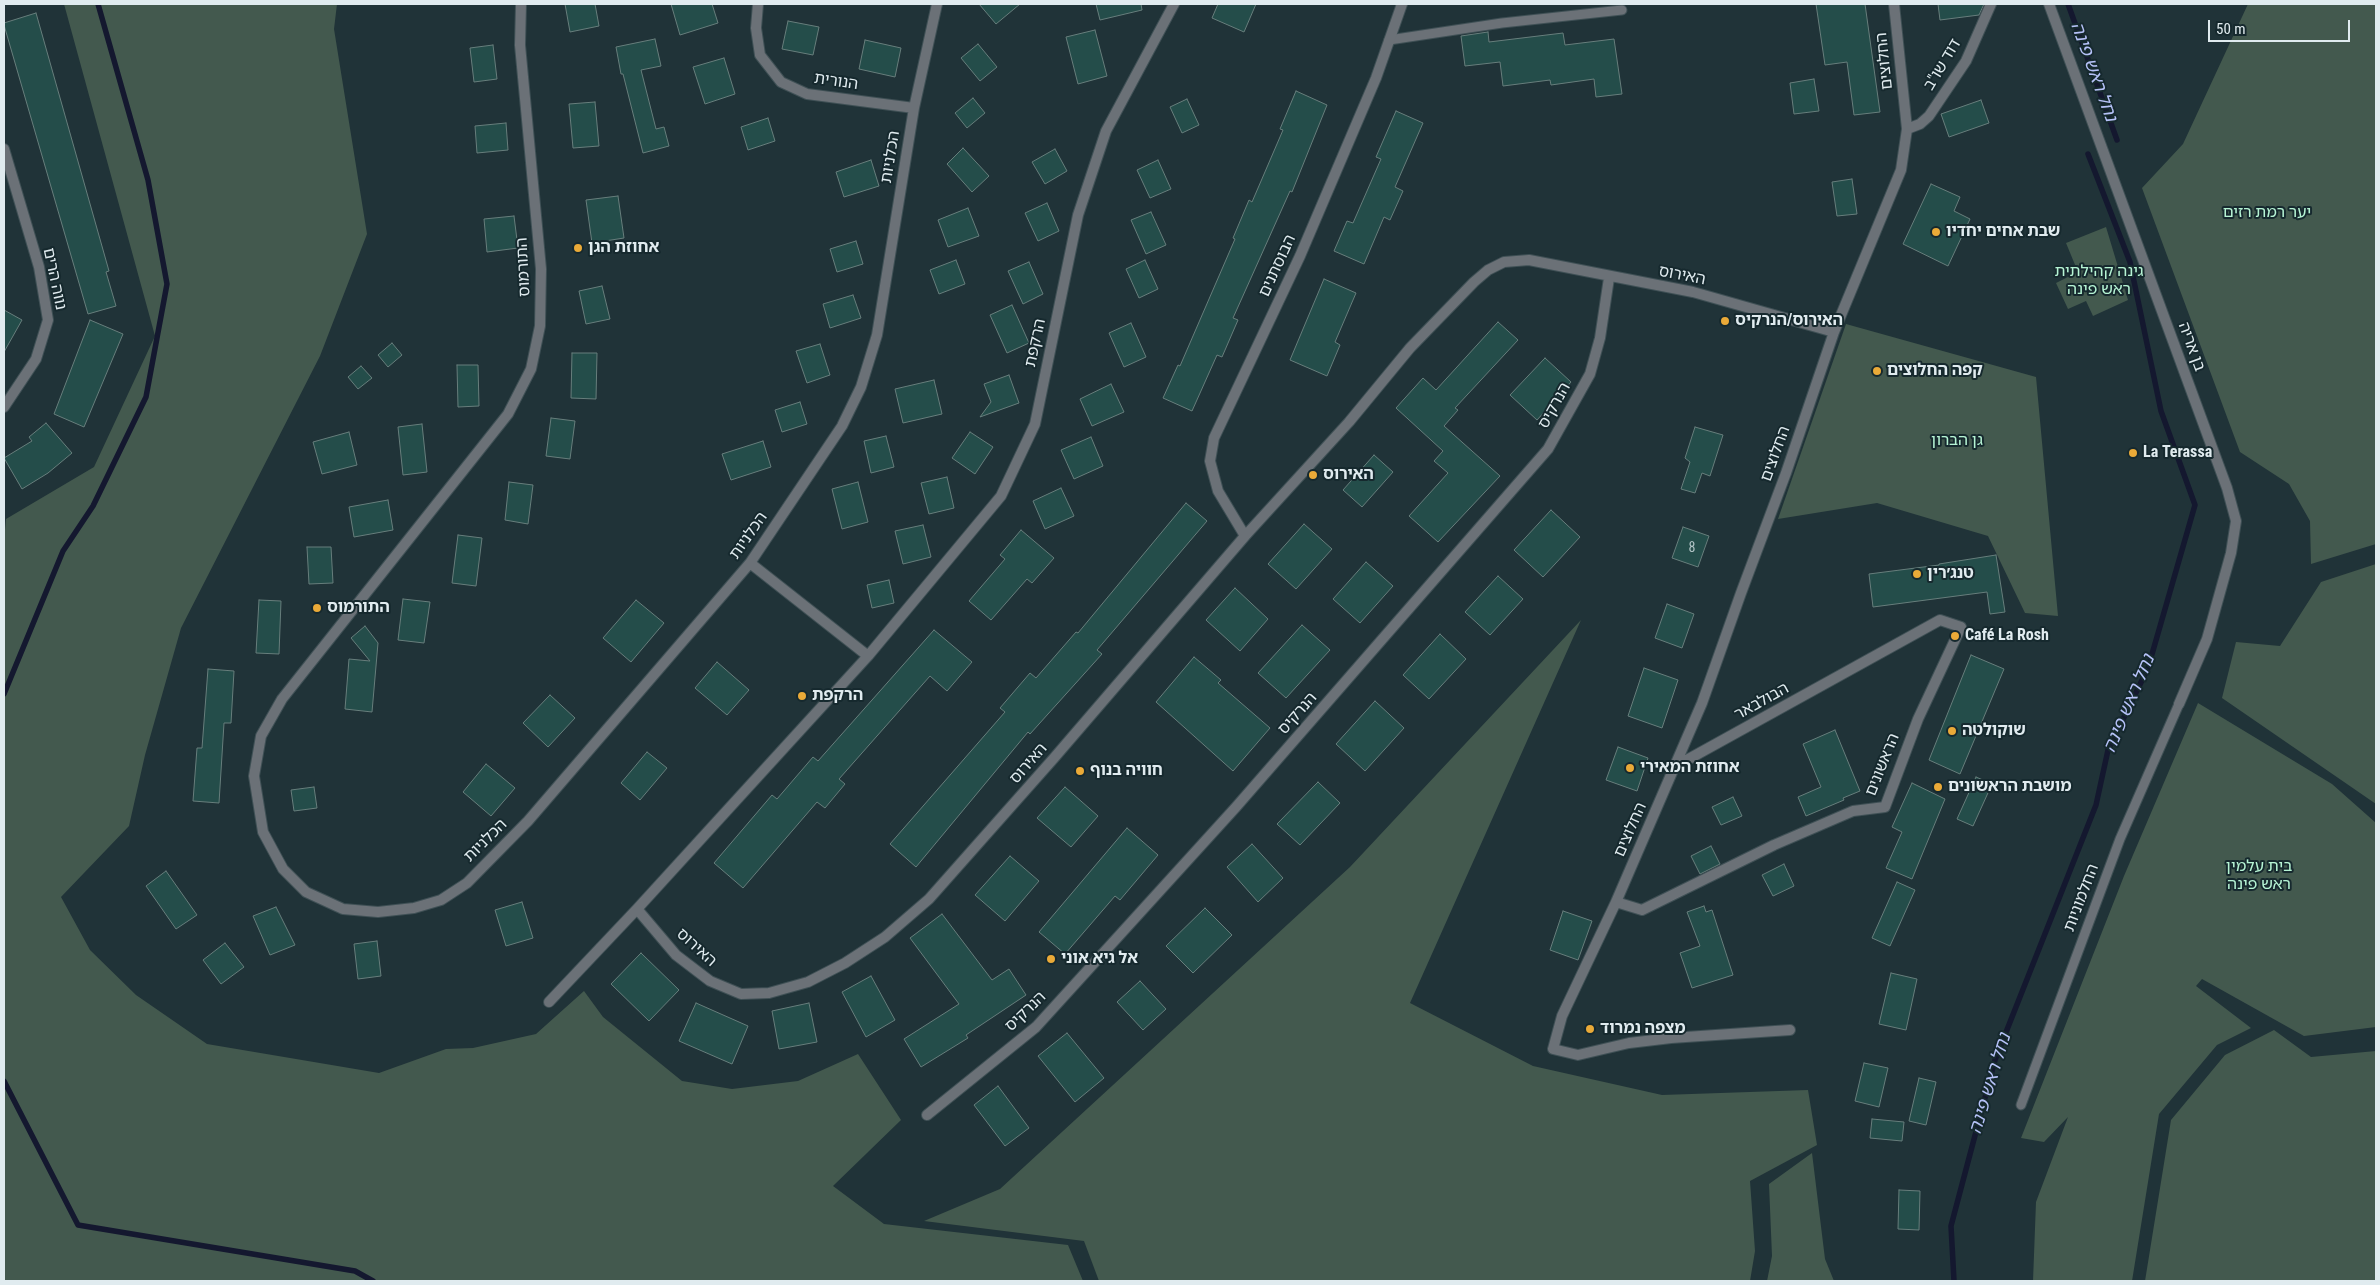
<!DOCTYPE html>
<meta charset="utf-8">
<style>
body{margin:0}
#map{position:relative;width:2380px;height:1285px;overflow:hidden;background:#203338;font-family:"Roboto Condensed",sans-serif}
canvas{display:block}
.frame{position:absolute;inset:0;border:5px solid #e0ebef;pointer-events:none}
.scale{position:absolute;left:2208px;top:20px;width:142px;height:22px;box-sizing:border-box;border:2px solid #e0ebef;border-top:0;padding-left:6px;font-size:15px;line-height:18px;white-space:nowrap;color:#e0ebef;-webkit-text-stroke:4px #16292e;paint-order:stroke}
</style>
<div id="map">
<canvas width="2380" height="1285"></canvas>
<div class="frame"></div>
<div class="scale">50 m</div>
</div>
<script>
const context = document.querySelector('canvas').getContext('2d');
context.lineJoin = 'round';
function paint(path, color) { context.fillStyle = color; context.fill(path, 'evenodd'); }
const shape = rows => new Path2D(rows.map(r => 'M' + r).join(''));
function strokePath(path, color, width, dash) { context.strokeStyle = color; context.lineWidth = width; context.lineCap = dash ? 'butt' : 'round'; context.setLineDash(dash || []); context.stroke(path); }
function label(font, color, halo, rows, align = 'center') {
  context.font = font + ' "Roboto Condensed","Noto Sans Hebrew",sans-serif'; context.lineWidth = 4; context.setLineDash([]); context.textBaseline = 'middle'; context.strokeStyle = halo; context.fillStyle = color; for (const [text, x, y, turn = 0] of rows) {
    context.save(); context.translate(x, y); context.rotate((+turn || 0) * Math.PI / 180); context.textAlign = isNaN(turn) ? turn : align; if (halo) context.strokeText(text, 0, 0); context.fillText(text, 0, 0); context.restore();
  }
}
paint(shape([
 [64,4,337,4,334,29,367,234,320,356,181,628,145,755,129,826,61,897,90,950,136,995,207,1044,379,1073,446,1049,473,1048,536,1034,584,991,603,1017,682,1081,732,1089,798,1081,858,1054,901,1120,833,1186,884,1224,1068,1245,1083,1281,4,1281,4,540,6,519,94,467,155,336],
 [2248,4,2376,4,2376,544,2311,564,2310,521,2289,484,2240,452,2142,188,2183,144],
 [2106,227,2128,300,2093,316,2086,301,2068,309,2056,283,2078,272,2066,243],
 [1846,324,2036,377,2058,616,2025,613,1988,536,1877,503,1778,519],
 [2376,564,2376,804,2222,698,2236,642,2280,646,2321,582],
 [1581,620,1410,1003,1533,1066,1662,1095,1808,1090,1817,1145,1750,1181,1755,1251,1750,1281,1099,1281,1084,1241,924,1221,1000,1189,1350,867],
 [2198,703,2332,784,2376,823,2376,1027,2304,1036,2202,979,2196,986,2251,1028,2217,1045,2159,1114,2132,1281,2033,1281,2036,1202,2068,1117,2044,1142,2021,1138,2124,876],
 [2274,1030,2311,1057,2376,1051,2376,1281,2145,1281,2171,1120,2225,1055],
 [1812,1153,1825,1259,1834,1281,1767,1281,1772,1256,1769,1184]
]), '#43594e');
strokePath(shape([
 [2068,4,2117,140],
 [4,694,63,551,93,506,146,397,167,284,148,180,98,4],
 [4,1081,78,1225,355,1271,373,1281],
 [1954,1281,1951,1226,1995,1060,2096,805,2108,750,2148,668,2195,505,2161,411,2130,262,2088,154]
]), '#14182f', 5.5);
const building = shape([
 [565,4,595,4,599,26,570,32,565,4],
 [671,4,712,4,718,23,680,35,671,4],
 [979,4,1020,4,996,24,979,4],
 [1096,4,1141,4,1142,10,1100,20,1096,4],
 [1218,4,1256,4,1244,32,1212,18,1218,4],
 [1816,4,1865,4,1880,112,1854,115,1847,62,1825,65,1816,4],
 [1938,4,1984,4,1979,15,1940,20,1938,4],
 [36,13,109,271,106,272,116,306,88,314,4,25,4,23,36,13],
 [788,21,819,27,813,55,782,49,788,21],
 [1095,30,1107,76,1078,84,1066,37,1095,30],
 [1488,32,1489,42,1563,33,1565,45,1614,39,1622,94,1596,97,1594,79,1551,85,1550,80,1503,86,1500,62,1465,66,1461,36,1488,32],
 [655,39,661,66,641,70,656,129,664,127,669,146,643,153,623,74,621,74,616,47,655,39],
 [865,40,901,48,895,77,859,69,865,40],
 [978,44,997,67,980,81,961,58,978,44],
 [493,45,497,79,474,82,470,48,493,45],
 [724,58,735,94,705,104,693,67,724,58],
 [1814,79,1819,111,1794,114,1790,83,1814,79],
 [1296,91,1327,105,1292,192,1290,191,1233,318,1238,320,1222,357,1217,355,1192,411,1163,398,1178,365,1180,366,1235,239,1233,238,1249,200,1252,202,1283,130,1280,129,1296,91],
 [973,98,985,113,967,128,955,113,973,98],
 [1187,99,1199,125,1182,133,1170,107,1187,99],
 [1981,100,1989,123,1949,137,1941,114,1981,100],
 [595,102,599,146,573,148,569,104,595,102],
 [1396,111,1423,123,1395,187,1403,191,1390,220,1384,217,1364,264,1334,251,1347,221,1353,223,1381,159,1376,157,1396,111],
 [768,118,775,141,748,150,741,127,768,118],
 [506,123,508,150,477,153,475,126,506,123],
 [963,148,989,176,972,192,947,164,963,148],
 [1055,149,1067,171,1045,184,1032,162,1055,149],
 [871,160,879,186,844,197,836,172,871,160],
 [1158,160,1171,189,1150,198,1137,170,1158,160],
 [1852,179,1857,214,1837,216,1832,182,1852,179],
 [1931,184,1960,197,1954,211,1970,219,1948,266,1903,244,1931,184],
 [618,196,624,238,592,243,586,200,618,196],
 [1047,203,1059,231,1038,241,1025,213,1047,203],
 [968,208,979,236,948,247,938,220,968,208],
 [1151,212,1166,245,1146,254,1131,220,1151,212],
 [514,216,518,248,487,252,484,219,514,216],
 [856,241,863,264,837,272,830,249,856,241],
 [956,260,965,284,939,294,930,270,956,260],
 [1145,260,1158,289,1139,298,1126,269,1145,260],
 [1029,262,1043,294,1023,304,1008,271,1029,262],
 [1324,279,1356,293,1335,342,1340,345,1327,376,1290,360,1324,279],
 [602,286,610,319,586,324,579,291,602,286],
 [853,295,861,318,830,328,823,304,853,295],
 [1012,305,1029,343,1007,353,990,315,1012,305],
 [4,310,22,320,4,352,4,310],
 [90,320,123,334,84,427,54,414,90,320],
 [1498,322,1518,340,1455,408,1458,410,1444,426,1500,476,1438,542,1409,516,1448,473,1434,461,1443,451,1396,408,1423,378,1436,390,1498,322],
 [1131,323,1146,357,1124,367,1109,333,1131,323],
 [392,343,402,355,388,367,378,355,392,343],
 [820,344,830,375,807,383,796,351,820,344],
 [572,353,597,353,596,399,571,398,572,353],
 [1545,358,1571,382,1537,420,1510,395,1545,358],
 [457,365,478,365,479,406,458,407,457,365],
 [361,366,372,378,358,389,348,377,361,366],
 [1009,375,1019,403,980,417,991,402,984,384,1009,375],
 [934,380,942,414,903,423,895,389,934,380],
 [1111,384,1124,412,1092,426,1080,399,1111,384],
 [800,402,807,424,782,432,775,410,800,402],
 [551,418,575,421,570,459,546,456,551,418],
 [46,423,72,453,48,473,22,489,4,458,32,441,29,437,46,423],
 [422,424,427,472,403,475,398,427,422,424],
 [1695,427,1723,435,1710,476,1702,473,1695,493,1681,489,1690,462,1685,458,1695,427],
 [349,432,357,465,322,474,313,442,349,432],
 [970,432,993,447,975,474,952,458,970,432],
 [886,436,894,467,871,473,864,441,886,436],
 [1091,437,1103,466,1074,479,1061,450,1091,437],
 [763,441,771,467,731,480,722,454,763,441],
 [1374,455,1393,472,1362,507,1343,490,1374,455],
 [947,477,954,508,929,514,921,483,947,477],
 [509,482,533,485,528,524,505,520,509,482],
 [858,482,868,522,842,529,832,489,858,482],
 [1061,488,1074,516,1045,529,1033,501,1061,488],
 [388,500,393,530,354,537,349,507,388,500],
 [1186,503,1207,521,1097,650,1102,654,1030,734,1028,732,916,867,890,844,1005,712,1000,708,1030,673,1036,678,1076,632,1078,633,1186,503],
 [1551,510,1580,537,1543,577,1514,550,1551,510],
 [1304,524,1332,549,1296,589,1268,564,1304,524],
 [923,525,931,557,903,564,895,531,923,525],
 [1683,527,1709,536,1698,567,1672,558,1683,527],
 [1021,530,1054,558,1032,583,1027,579,991,620,969,601,1005,559,1000,555,1021,530],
 [458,535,482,538,476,586,452,583,458,535],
 [307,547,331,547,333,583,309,584,307,547],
 [1996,555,2005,612,1990,614,1987,592,1873,607,1869,574,1939,565,1939,564,1996,555],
 [1366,562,1393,586,1360,623,1333,599,1366,562],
 [1498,576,1523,599,1490,635,1465,612,1498,576],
 [889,580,894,603,872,608,867,585,889,580],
 [1235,588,1268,619,1240,651,1206,620,1235,588],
 [403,599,430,602,424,643,398,640,403,599],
 [259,600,281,601,279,654,256,653,259,600],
 [636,600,664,623,631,662,603,638,636,600],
 [1667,604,1694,614,1682,648,1655,638,1667,604],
 [1302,625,1330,650,1286,698,1258,673,1302,625],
 [365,626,378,643,372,712,345,709,349,659,370,661,351,638,365,626],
 [934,630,972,662,947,691,930,676,839,779,845,784,825,808,817,802,743,888,714,863,772,795,777,799,813,757,818,761,934,630],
 [1440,634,1466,659,1429,699,1403,675,1440,634],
 [1971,655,2004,669,1960,774,1929,760,1971,655],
 [1194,657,1221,680,1218,683,1270,728,1233,771,1156,702,1194,657],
 [717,662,749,690,727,715,695,688,717,662],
 [1644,668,1678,680,1662,728,1628,716,1644,668],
 [208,669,234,671,231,723,224,723,219,803,193,801,197,748,202,748,208,669],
 [550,695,575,718,548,747,523,723,550,695],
 [1375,701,1404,728,1365,771,1336,744,1375,701],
 [1835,730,1860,791,1843,798,1844,800,1806,816,1798,797,1821,787,1803,744,1835,730],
 [1618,747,1648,758,1637,791,1606,780,1618,747],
 [647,752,667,768,640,800,621,783,647,752],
 [486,764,515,788,491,816,463,792,486,764],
 [1976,777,1992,784,1973,826,1957,819,1976,777],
 [1318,782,1340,803,1300,845,1277,824,1318,782],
 [1912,783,1945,799,1912,879,1886,868,1902,832,1892,827,1912,783],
 [314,787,317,808,294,811,291,790,314,787],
 [1065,787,1098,816,1071,847,1037,818,1065,787],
 [1733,797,1742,816,1721,825,1712,807,1733,797],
 [1127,828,1158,855,1120,900,1115,896,1065,954,1039,932,1127,828],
 [1252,844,1283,878,1258,902,1227,867,1252,844],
 [1711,846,1720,864,1700,874,1691,856,1711,846],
 [1010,856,1039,881,1005,921,975,895,1010,856],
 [1784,864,1794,886,1773,896,1762,875,1784,864],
 [166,871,197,915,176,929,146,886,166,871],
 [1897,882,1915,890,1890,946,1872,938,1897,882],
 [522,902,533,938,506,946,495,910,522,902],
 [1704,906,1706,912,1712,910,1733,975,1692,988,1680,953,1700,946,1687,912,1704,906],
 [276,907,295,945,270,955,253,916,276,907],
 [1205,908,1232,935,1193,973,1166,946,1205,908],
 [1563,911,1592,921,1578,960,1550,950,1563,911],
 [942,914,992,980,1009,969,1026,995,966,1035,968,1038,921,1067,904,1039,959,1004,910,938,942,914],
 [377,941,381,976,358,979,354,944,377,941],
 [225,943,244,967,221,984,203,960,225,943],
 [641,953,679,990,649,1021,611,984,641,953],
 [1891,973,1917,979,1906,1030,1879,1024,1891,973],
 [871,976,895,1020,866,1037,842,992,871,976],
 [1140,981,1166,1009,1143,1030,1117,1002,1140,981],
 [696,1003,748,1026,732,1064,679,1041,696,1003],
 [809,1003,817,1042,779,1049,772,1011,809,1003],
 [1067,1033,1104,1078,1075,1102,1038,1056,1067,1033],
 [1864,1063,1888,1068,1879,1107,1855,1101,1864,1063],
 [1919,1078,1936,1082,1926,1125,1909,1121,1919,1078],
 [998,1086,1029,1128,1005,1146,974,1105,998,1086],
 [1872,1119,1904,1122,1902,1141,1870,1138,1872,1119],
 [1899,1190,1920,1191,1919,1230,1898,1229,1899,1190]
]);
paint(building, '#244d4a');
strokePath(building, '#677e7c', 1);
const lane = shape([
 [1389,40,1502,23,1622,10],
 [2021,1105,2120,839,2179,704]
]);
const street = shape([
 [521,4,520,45,541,269,540,326,531,369,508,414,282,699,261,736,254,776,263,832,283,869,306,892,343,909,378,912,414,908,441,900,467,883,528,821,750,563,842,426,861,387,877,335,914,108,937,4],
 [758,4,756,28,760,55,781,82,807,94,914,108],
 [2049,4,2227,488,2236,521,2231,553,2207,639,2179,704],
 [1907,129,1920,124,1929,116,1966,61,1991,4],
 [4,149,39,267,48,320,36,359,4,407],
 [1245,536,1218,491,1210,461,1214,438,1300,256,1376,78,1402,4],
 [750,563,868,656],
 [1616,902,1642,910,1774,845,1853,811,1885,807,1918,719,1961,627,1940,620,1676,766],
 [637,909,676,955,710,981,741,994,769,993,808,982,845,963,885,937,929,899,1054,758,1245,536,1349,422,1410,348,1474,282,1488,270,1504,262,1529,260,1693,292,1834,332],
 [549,1002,637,909,868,656,1001,496,1035,424,1078,215,1106,131,1174,4],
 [1790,1030,1671,1038,1629,1043,1578,1055,1553,1049,1562,1016,1616,902,1702,703,1741,593,1786,473,1834,332,1901,170,1907,129,1894,4],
 [927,1115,1036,1027,1236,807,1548,449,1590,374,1600,338,1609,278]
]);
strokePath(lane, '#3f5055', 11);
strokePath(street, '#3f5055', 12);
strokePath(lane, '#6b7177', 9);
strokePath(street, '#6b7177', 10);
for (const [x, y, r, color] of [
 [1936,232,5,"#eaaa38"],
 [578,248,5,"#eaaa38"],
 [1725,321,5,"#eaaa38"],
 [1877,371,5,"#eaaa38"],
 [2133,453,5,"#eaaa38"],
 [1313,475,5,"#eaaa38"],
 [1917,574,5,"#eaaa38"],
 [317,608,5,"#eaaa38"],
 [1955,636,5,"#eaaa38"],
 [802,696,5,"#eaaa38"],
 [1952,731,5,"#eaaa38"],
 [1630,768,5,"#eaaa38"],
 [1080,771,5,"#eaaa38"],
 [1938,787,5,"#eaaa38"],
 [1051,959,5,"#eaaa38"],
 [1590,1029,5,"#eaaa38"]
]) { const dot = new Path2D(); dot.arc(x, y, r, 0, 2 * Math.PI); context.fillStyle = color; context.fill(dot); strokePath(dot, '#16292e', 2); }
label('14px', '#b1c4c6', null, [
 ["8",1692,548]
]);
label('16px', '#e0ebef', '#16292e', [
 ["החלוצים",1885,61,-96],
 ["דוד שו\"ב",1943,65,-59],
 ["הנורית",836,82,8],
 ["הכלניות",891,157,-81],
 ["הבוסתנים",1278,266,-65],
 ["התורמוס",524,267,-93],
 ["האירוס",1682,276,11],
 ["נווה הרים",54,279,78],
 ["הרקפת",1036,343,-78],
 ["בן אריה",2191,347,70],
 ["הנרקיס",1555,406,-61],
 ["החלוצים",1776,454,-70],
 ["הכלניות",749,536,-55],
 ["הבולבאר",1762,702,-29],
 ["הנרקיס",1298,714,-49],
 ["האירוס",1029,764,-49],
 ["הראשונים",1883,765,-68],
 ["החלוצים",1631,830,-66],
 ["הכלניות",486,841,-45],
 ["החלמוניות",2082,898,-69],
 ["האירוס",696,948,42],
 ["הנרקיס",1026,1012,-44]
]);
label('16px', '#b6f4d4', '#16292e', [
 ["יער רמת רזים",2267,213],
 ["גינה קהילתית",2099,272],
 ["ראש פינה",2099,290],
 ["גן הברון",1957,441],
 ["בית עלמין",2259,867],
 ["ראש פינה",2259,885]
]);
label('bold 16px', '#e0ebef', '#16292e', [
 ["שבת אחים יחדיו",1946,232],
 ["אחוזת הגן",588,248],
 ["האירוס/הנרקיס",1735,321],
 ["קפה החלוצים",1887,371],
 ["La Terassa",2143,453],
 ["האירוס",1323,475],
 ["טנג׳רין",1927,574],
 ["התורמוס",327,608],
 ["Café La Rosh",1965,636],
 ["הרקפת",812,696],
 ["שוקולטה",1962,731],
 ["אחוזת המאירי",1640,768],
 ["חוויה בנוף",1090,771],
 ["מושבת הראשונים",1948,787],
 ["אל גיא אוני",1061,959],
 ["מצפה נמרוד",1600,1029]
], 'left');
label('italic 18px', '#b6c2f8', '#16292e', [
 ["נחל ראש פינה",2093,72,70],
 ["נחל ראש פינה",2130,704,-67],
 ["נחל ראש פינה",1991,1084,-73]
]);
</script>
